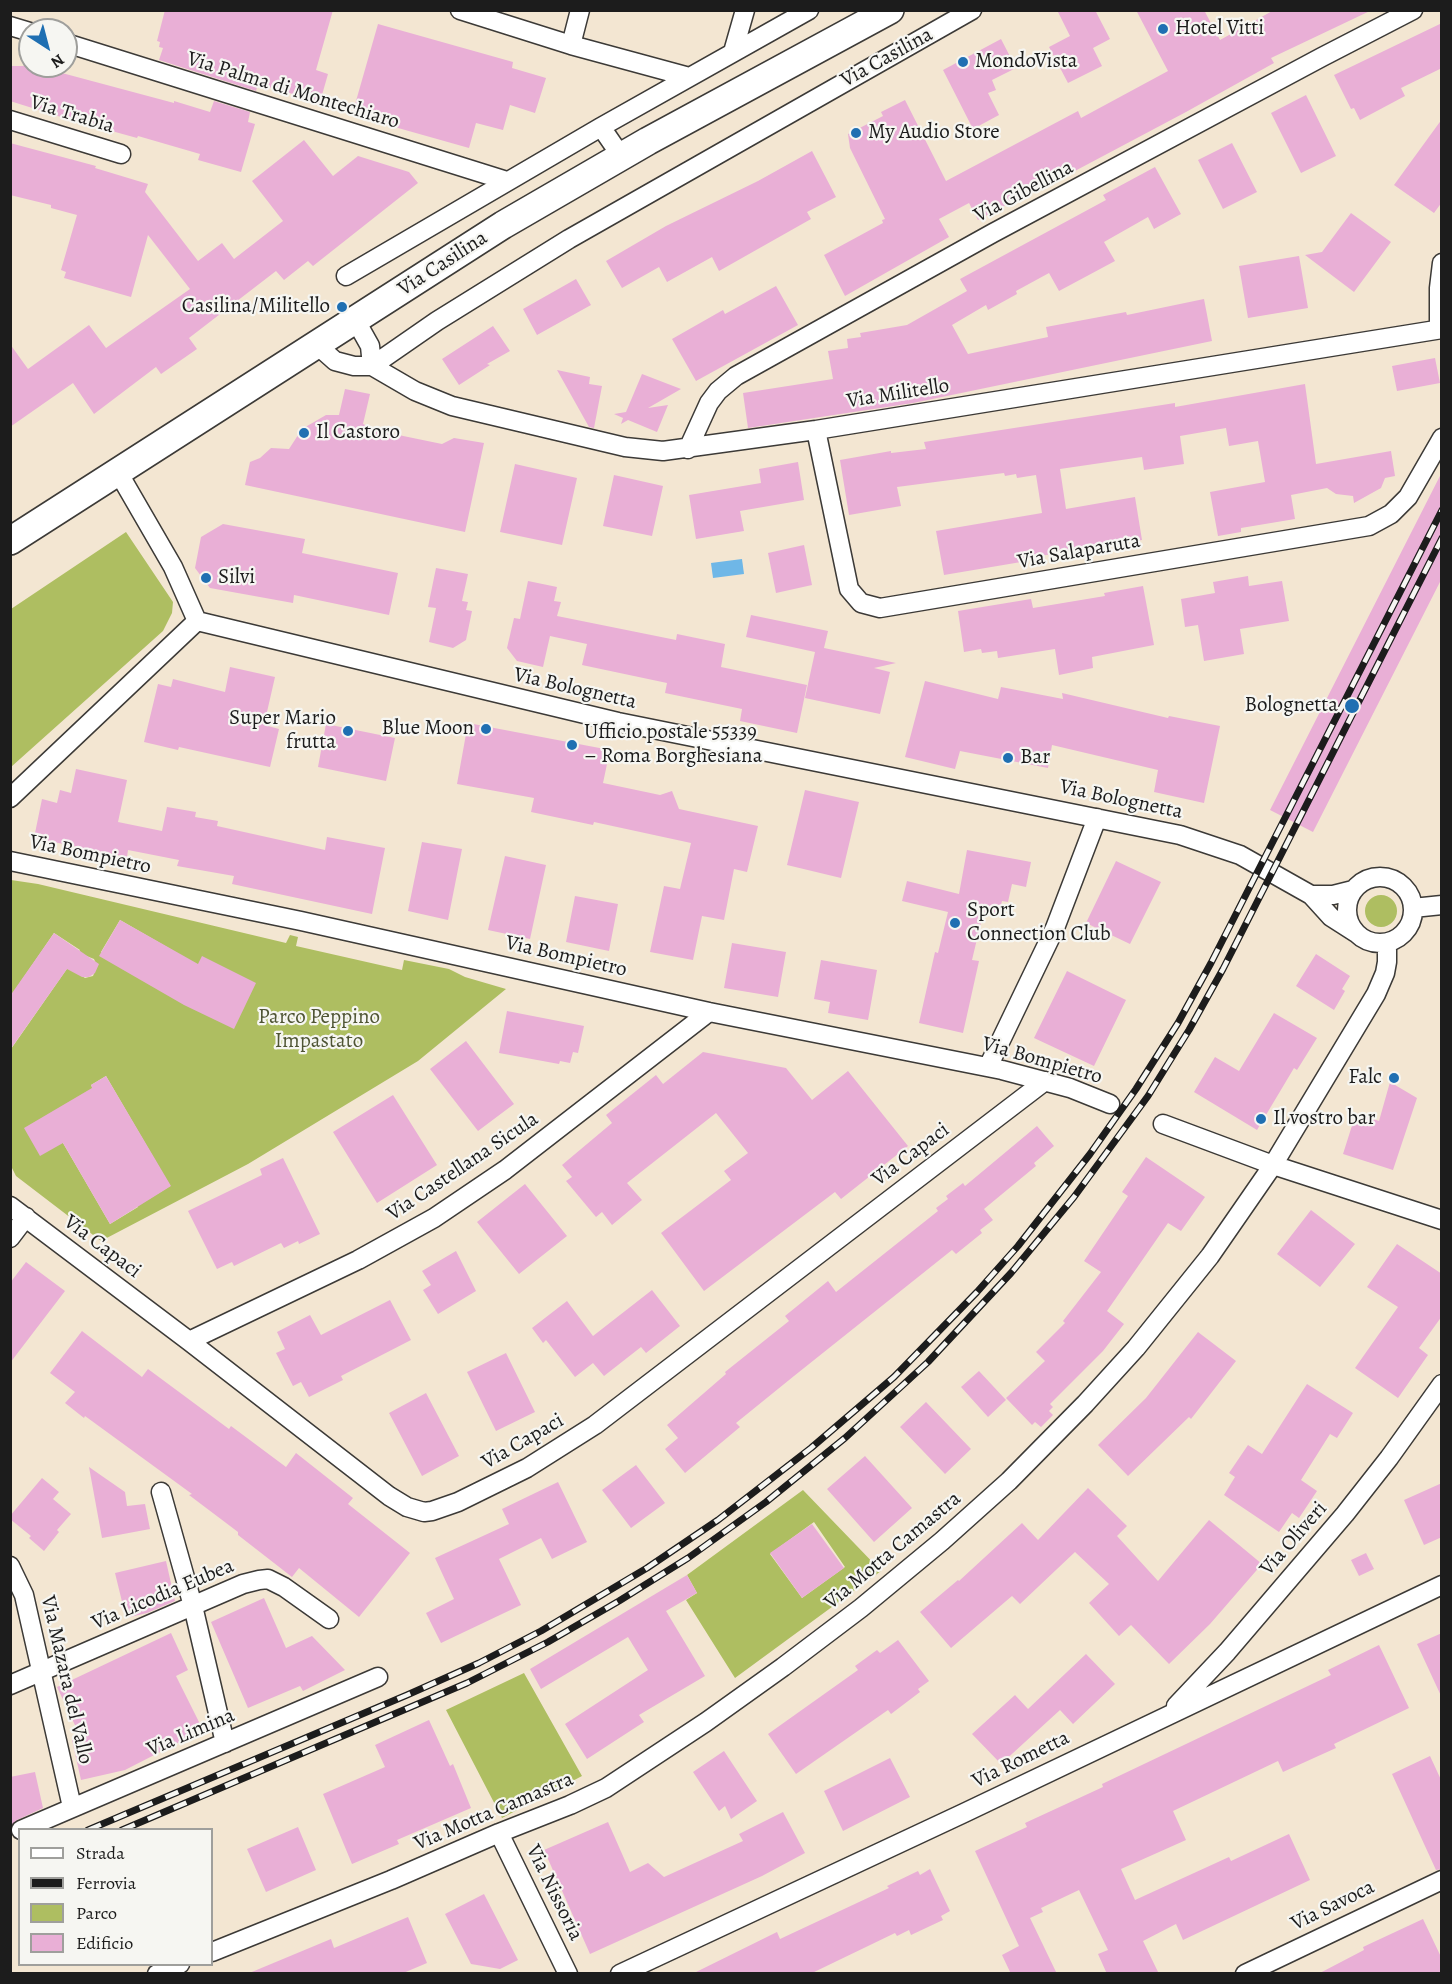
<!DOCTYPE html>
<meta charset="utf-8">
<style>
body{margin:0}
#map{position:relative;width:1452px;height:1984px;overflow:hidden;background:#f3e6d2;font-family:Alegreya,serif}
canvas{display:block}
.frame{position:absolute;inset:0;border:12px solid #1c1c1c;pointer-events:none}
.legend{position:absolute;left:18px;top:1828px;width:195px;height:138px;box-sizing:border-box;background:#f6f6f2;border:2px solid #9f9f9c;margin:0;padding:8px 10px;list-style:none;font-size:18px;color:#1c1c1c}
.legend li{display:flex;align-items:center;gap:12px;height:30px}
.legend b{width:30px;border:2px solid #9f9f9c}
.north{position:absolute;left:18px;top:18px;width:60px;height:60px;box-sizing:border-box;background:#f6f6f2;border:2px solid #9f9f9c;border-radius:50%;rotate:144deg;font-size:16px;font-weight:700;line-height:24px;text-align:center;color:#1c1c1c}
.north::after{content:'';display:block;margin:auto;width:21px;height:27px;background:#1f6fb2;clip-path:polygon(50% 0,100% 100%,50% 72%,0 100%)}
</style>
<div id="map">
<canvas width="1452" height="1984"></canvas>
<div class="frame"></div>
<ul class="legend">
<li><b style="height:8px;background:#fff"></b>Strada</li>
<li><b style="height:8px;background:#1c1c1c"></b>Ferrovia</li>
<li><b style="height:16px;background:#aebe61"></b>Parco</li>
<li><b style="height:16px;background:#e9afd6"></b>Edificio</li>
</ul>
<div class="north">N</div>
</div>
<script>
const context = document.querySelector('canvas').getContext('2d');
context.lineJoin = 'round';
function paint(path, color) { context.fillStyle = color; context.fill(path, 'evenodd'); }
const shape = rows => new Path2D(rows.map(r => 'M' + r).join(''));
function strokePath(path, color, width, dash) { context.strokeStyle = color; context.lineWidth = width; context.lineCap = dash ? 'butt' : 'round'; context.setLineDash(dash || []); context.stroke(path); }
function label(font, color, halo, rows, align = 'center') {
  context.font = font + ' Alegreya,serif'; context.lineWidth = 4.5; context.setLineDash([]); context.textBaseline = 'middle'; context.strokeStyle = halo; context.fillStyle = color; for (const [text, x, y, turn = 0] of rows) {
    context.save(); context.translate(x, y); context.rotate((+turn || 0) * Math.PI / 180); context.textAlign = isNaN(turn) ? turn : align; if (halo) context.strokeText(text, 0, 0); context.fillText(text, 0, 0); context.restore();
  }
}
paint(shape([
 [126,532,173,602,172,613,163,631,11,767,11,609],
 [11,880,38,884,286,943,290,935,298,937,296,946,402,970,404,960,449,969,465,977,506,989,418,1061,248,1164,101,1241,16,1176,11,1166,11,1049,80,950,54,933,11,996],
 [120,920,172,950,152,986,101,952],
 [84,955,94,959,97,966,93,976,85,978,76,972],
 [106,1076,170,1186,149,1199,127,1188,138,1207,110,1224,63,1143,98,1099,91,1085],
 '1365 911a16 16 0 1 1 32 0a16 16 0 1 1-32 0Z',
 [803,1490,881,1571,735,1678,686,1600,697,1593,687,1575],
 [814,1522,845,1567,802,1598,770,1554],
 [524,1673,582,1776,502,1818,446,1710]
]), '#aebe61');
paint(shape([
 [742,559,744,574,713,578,711,563]
]), '#6fb7e7');
paint(shape([
 [165,10,333,10,316,70,328,74,320,102,258,84,256,91,159,60,163,48,159,47,160,42,157,41],
 [1057,10,1095,10,1110,39,1093,48,1102,66,1068,83,1049,47,1070,36],
 [1136,10,1204,10,1220,40,1274,10,1372,10,1271,58,1274,63,1186,112,1073,172,1071,166,1023,192,1025,195,978,220,969,203,939,219,949,237,845,296,824,255,883,223,882,220,885,219,850,148,848,134,883,116,881,112,905,100,946,181,1078,111,1081,118,1168,71],
 [1442,23,1442,68,1401,88,1405,96,1360,120,1354,108,1351,109,1334,75],
 [378,24,513,62,512,68,546,78,535,113,510,105,503,130,476,123,469,148,352,115],
 [1001,39,1016,68,992,80,996,90,988,93,999,115,973,129,943,70],
 [10,66,48,66,47,69,174,103,174,101,210,112,214,101,250,112,248,122,255,124,241,172,198,160,200,154,138,136,137,138,61,117,10,101],
 [1306,95,1336,156,1301,173,1271,113],
 [1442,119,1442,202,1434,213,1394,185],
 [304,140,333,176,358,156,409,172,418,183,313,266,308,261,284,280,276,271,189,338,197,349,161,374,156,367,94,414,73,383,10,427,10,344,28,369,89,325,106,348,190,289,148,235,131,297,64,278,66,272,61,270,77,215,51,208,51,205,10,195,10,143,96,166,95,168,148,184,145,192,198,261,222,243,234,259,283,221,252,181],
 [1232,143,1257,192,1223,209,1198,160],
 [812,151,836,197,807,212,811,219,719,271,712,257,667,282,659,267,622,288,606,261,666,226,758,181],
 [1155,167,1181,214,1154,229,1148,217,1104,242,1115,261,1059,291,1049,273,1016,291,1017,294,988,310,986,305,952,325,968,354,1048,337,1046,327,1126,312,1127,315,1204,299,1212,341,913,403,748,428,743,393,833,379,828,351,848,348,847,339,861,337,860,333,907,325,967,291,960,279,1106,200,1103,195],
 [1351,213,1391,242,1354,292,1305,255,1322,252],
 [1299,256,1308,308,1248,318,1239,266],
 [576,279,591,305,537,335,523,309],
 [776,286,798,325,696,381,672,339,723,310,725,314],
 [493,326,510,351,487,364,490,365,459,385,442,359],
 [1435,358,1440,383,1397,391,1392,366],
 [557,370,590,377,589,384,602,386,594,428,589,427],
 [642,374,681,389,648,408,668,405,657,432,628,420,621,424,623,418,614,414,626,412],
 [1305,384,1316,464,1391,451,1395,476,1385,478,1381,488,1354,503,1353,496,1336,494,1327,488,1291,495,1295,519,1241,528,1241,532,1218,536,1210,492,1265,482,1258,441,1229,446,1226,428,1180,436,1184,464,1144,470,1142,457,1060,469,1066,509,1135,497,1142,540,1027,558,1027,561,944,575,936,531,1042,513,1036,475,1017,478,1016,474,1005,476,1004,473,897,487,901,506,849,515,840,460,891,451,891,453,926,449,924,442,1175,403,1175,407],
 [345,389,370,394,363,424,379,431,442,444,454,438,484,443,465,532,245,485,250,462,260,458,271,448,289,449,302,429,326,415,339,415],
 [798,462,804,500,740,511,744,531,696,539,689,495,761,483,759,469],
 [515,464,577,478,562,545,500,532],
 [1442,472,1442,578,1313,832,1270,810],
 [614,475,663,486,652,536,603,526],
 [223,524,305,539,302,553,398,573,389,615,294,595,293,603,210,588,195,568,201,537],
 [804,545,812,585,776,593,768,553],
 [436,568,468,574,462,601,468,602,466,610,472,611,466,640,453,648,429,642,436,608,428,607],
 [1248,576,1249,586,1282,581,1289,621,1240,629,1244,654,1204,661,1198,625,1185,627,1181,599,1215,593,1213,582],
 [528,581,557,587,554,601,561,602,557,616,676,640,677,634,725,644,721,667,807,685,797,733,740,721,742,709,665,693,667,683,582,665,587,644,550,636,543,667,517,661,507,648,514,618,520,619],
 [1143,586,1154,645,1092,657,1093,668,1059,675,1055,649,998,658,997,651,982,653,981,649,964,652,958,611,1031,599,1033,608,1105,596,1104,593],
 [751,615,828,631,824,648,896,663,874,668,890,672,880,714,805,698,815,652,746,637],
 [230,667,275,677,264,725,279,729,270,767,179,747,178,750,144,742,158,684,171,687,173,679,225,692],
 [925,681,998,699,1001,687,1063,699,1062,693,1168,718,1169,716,1220,726,1204,803,1154,792,1158,770,1052,745,1048,768,960,751,955,769,905,757],
 [468,723,610,750,603,783,660,795,672,791,679,809,758,826,747,872,734,869,724,920,702,916,693,960,650,952,664,886,680,889,691,843,594,822,593,825,531,812,534,798,457,784],
 [326,724,395,738,386,781,318,767],
 [76,769,127,780,118,822,162,831,167,807,196,812,195,817,218,821,217,826,325,850,327,837,385,848,372,914,232,884,234,876,177,866,179,860,128,850,127,857,34,838,42,799,57,803,60,790,71,793],
 [805,790,859,802,841,878,787,865],
 [422,842,462,849,448,920,408,911],
 [967,850,1031,862,1026,887,1012,884,1008,902,1002,901,1001,905,997,905,995,917,983,914,972,960,979,961,963,1033,919,1023,935,952,938,953,948,912,902,901,907,881,959,894],
 [505,856,546,865,530,939,488,930],
 [1116,861,1161,882,1130,944,1086,923],
 [575,896,618,904,609,951,566,942],
 [120,920,198,964,202,956,256,983,234,1029,184,1005,99,956],
 [54,933,99,964,95,973,89,977,82,977,67,969,10,1050,10,996],
 [732,943,786,952,778,997,724,988],
 [1316,954,1350,976,1342,989,1345,991,1334,1010,1296,986],
 [821,960,877,970,868,1020,828,1013,830,1002,814,999],
 [1067,971,1126,1000,1094,1066,1034,1038],
 [507,1011,584,1026,578,1053,573,1052,570,1063,560,1061,559,1064,499,1053],
 [1274,1013,1317,1038,1297,1070,1294,1068,1257,1130,1194,1092,1215,1057,1239,1071],
 [466,1041,514,1104,478,1131,430,1069],
 [703,1052,786,1068,812,1100,848,1071,908,1146,841,1199,835,1192,704,1291,661,1233,731,1180,724,1171,748,1153,716,1113,627,1183,642,1200,612,1225,602,1212,596,1217,566,1181,572,1177,562,1165,612,1123,606,1115,656,1075,663,1084],
 [106,1076,171,1186,110,1224,63,1143,40,1156,24,1128,92,1088,91,1085],
 [1390,1082,1417,1098,1393,1170,1343,1154,1356,1113,1379,1121],
 [393,1095,437,1165,377,1203,333,1132],
 [1037,1126,1054,1146,1034,1163,1036,1166,984,1209,993,1220,980,1230,982,1233,956,1254,952,1250,794,1376,736,1423,740,1427,685,1473,665,1449,678,1438,667,1425,726,1374,725,1372,789,1321,785,1316,828,1281,836,1292,938,1211,936,1208,948,1199,946,1196,963,1183,965,1186],
 [1146,1157,1205,1197,1181,1231,1168,1223,1107,1311,1124,1324,1103,1351,1050,1404,1053,1407,1049,1411,1053,1415,1041,1427,1035,1422,1032,1425,1006,1398,1045,1361,1036,1352,1065,1323,1063,1321,1101,1272,1084,1261,1128,1196,1122,1192],
 [283,1158,320,1234,299,1244,298,1241,284,1248,281,1243,234,1266,232,1262,217,1269,188,1211,262,1175,260,1169],
 [525,1184,567,1236,519,1274,477,1222],
 [1311,1210,1355,1244,1320,1287,1277,1254],
 [1397,1244,1442,1274,1442,1316,1419,1348,1428,1355,1398,1398,1355,1368,1398,1307,1367,1287],
 [456,1251,476,1291,438,1314,423,1290,431,1285,422,1271],
 [26,1262,65,1291,10,1363,10,1283],
 [652,1290,680,1326,646,1353,641,1347,604,1376,593,1363,575,1377,546,1340,543,1343,532,1328,567,1301,593,1336],
 [390,1300,411,1340,341,1376,343,1380,309,1397,301,1382,293,1386,276,1353,285,1349,277,1332,310,1315,321,1335],
 [82,1331,142,1377,148,1369,229,1429,231,1426,286,1467,296,1453,353,1498,348,1504,410,1553,359,1617,299,1568,292,1577,238,1535,238,1532,189,1495,192,1494,85,1416,84,1418,65,1403,75,1392,50,1373],
 [1198,1332,1236,1361,1191,1419,1189,1417,1128,1476,1098,1445,1146,1398],
 [506,1353,535,1412,496,1431,467,1372],
 [979,1371,1006,1400,988,1417,961,1387],
 [1307,1384,1353,1413,1337,1438,1330,1434,1301,1480,1317,1491,1299,1518,1292,1513,1279,1532,1224,1495,1235,1477,1229,1473,1248,1445,1262,1454],
 [426,1393,459,1456,422,1476,389,1413],
 [926,1402,971,1449,945,1474,900,1427],
 [865,1456,912,1508,874,1542,827,1489],
 [636,1465,665,1503,631,1528,602,1490],
 [89,1467,125,1492,127,1506,145,1504,150,1529,102,1538],
 [42,1478,59,1492,53,1499,71,1514,57,1530,59,1532,44,1551,29,1538,31,1536,10,1519,10,1516],
 [558,1482,587,1542,552,1559,541,1538,499,1559,521,1605,441,1643,426,1613,454,1599,435,1558,509,1524,502,1509],
 [1442,1483,1442,1537,1424,1545,1404,1500],
 [1088,1488,1127,1526,1117,1536,1158,1581,1209,1520,1262,1564,1210,1624,1169,1664,1131,1625,1119,1636,1089,1603,1109,1584,1075,1552,1020,1604,1012,1596,951,1648,920,1612,958,1580,959,1581,1022,1523,1038,1540],
 [812,1524,844,1568,802,1598,770,1553],
 [1366,1553,1374,1569,1359,1576,1351,1560],
 [166,1561,175,1601,147,1613,126,1618,115,1573],
 [687,1575,697,1593,666,1611,705,1676,639,1715,644,1722,587,1759,565,1724,648,1670,628,1637,541,1689,530,1669],
 [264,1598,286,1648,312,1636,345,1670,303,1691,300,1686,248,1708,211,1622],
 [171,1633,188,1670,176,1676,203,1730,125,1770,81,1780,72,1740,81,1738,57,1687],
 [1442,1633,1442,1698,1417,1644],
 [898,1640,929,1681,918,1689,920,1692,891,1714,888,1710,796,1774,768,1734,858,1670,855,1666,877,1650,880,1653],
 [1379,1645,1409,1708,1334,1744,1336,1748,1283,1772,1278,1761,1173,1811,1186,1840,1121,1869,1135,1900,1229,1857,1231,1861,1289,1834,1310,1880,1183,1940,1176,1924,1143,1941,1159,1974,1107,1974,1098,1954,1108,1950,1079,1890,1041,1908,1043,1912,1030,1918,1057,1974,1011,1974,1002,1955,1019,1946,975,1851,1027,1827,1025,1823,1103,1787,1102,1784,1331,1675,1328,1670],
 [1086,1654,1115,1684,1073,1724,1060,1710,1001,1764,972,1734,1015,1695,1028,1709],
 [429,1720,450,1766,453,1764,471,1808,397,1840,399,1844,352,1864,323,1794,385,1767,375,1745],
 [724,1751,757,1801,731,1819,725,1806,719,1811,693,1772],
 [1430,1756,1442,1782,1442,1869,1436,1870,1392,1774],
 [890,1758,910,1797,843,1831,824,1791],
 [35,1772,43,1808,17,1820,10,1827,10,1777],
 [783,1812,805,1853,762,1876,590,1954,544,1850,608,1822,630,1872,648,1863,664,1877,743,1841,739,1834],
 [298,1827,316,1870,266,1892,247,1849],
 [930,1869,950,1911,941,1916,943,1920,911,1935,909,1930,897,1936,895,1933,810,1974,692,1974,777,1932,780,1939,889,1888,887,1886,918,1871,920,1875],
 [484,1894,518,1960,500,1969,471,1964,445,1914],
 [408,1917,427,1963,401,1974,247,1974,331,1939,334,1948],
 [1423,1919,1442,1959,1442,1974,1318,1974,1364,1950,1363,1947]
]), '#e9afd6');
const minor = shape([
 [460,10,571,45,689,77],
 [972,10,569,239,437,321,372,366,415,391,452,406,625,447,663,451,816,430,1442,329],
 [10,26,30,32],
 [66,43,507,181],
 [571,45,580,10],
 [733,52,745,10],
 [10,120,121,154],
 [601,127,621,156],
 [346,276,601,127,809,10],
 [1439,329,1439,288,1442,263],
 [317,345,335,361,354,366,372,366,370,346,356,321],
 [816,430,849,589,861,603,880,608,1369,526,1391,514,1408,497,1442,438],
 [688,449,709,403,718,391,736,376,993,233,1322,57,1413,10],
 [118,472,173,567,197,621,618,722,1180,835,1240,855,1311,895],
 [10,798,197,621],
 [10,861,301,921,709,1012,1002,1070,1070,1088,1110,1104],
 '1347 910a33 33 0 1 1 66 0a33 33 0 1 1-66 0Z',
 [1353,890,1333,895,1311,895,1331,917,1356,933],
 [1413,908,1442,905],
 [988,1067,1055,928,1097,818],
 [1163,1124,1273,1165,1442,1220],
 [10,1206,189,1341,389,1496,407,1507,424,1512,432,1511,458,1502,527,1468,595,1425,1045,1081],
 [10,1238,26,1217],
 [189,1341,358,1260,434,1218,505,1170,709,1012],
 [161,1492,193,1606,225,1743],
 [10,1566,24,1595,72,1807],
 [10,1685,243,1584,259,1580,268,1579,284,1587,329,1619],
 [1176,1706,1227,1652,1345,1514,1389,1458,1442,1384],
 [21,1830,378,1677],
 [499,1833,568,1974],
 [212,1952,391,1880,499,1833,570,1805,606,1788,706,1722,783,1667,861,1608,942,1541,1009,1481,1085,1404,1136,1348,1210,1256,1273,1165,1376,994,1385,973,1387,962,1387,943],
 [157,1974,180,1964],
 [620,1974,964,1813,1442,1585],
 [1245,1974,1442,1880]
]);
const primary = shape([
 [10,541,503,225,648,141,890,10]
]);
strokePath(minor, '#3c3a37', 21);
strokePath(primary, '#3c3a37', 30);
strokePath(minor, '#fff', 18);
strokePath(primary, '#fff', 27);
const rail = shape([
 [88,1830,407,1695,479,1663,541,1631,647,1568,718,1520,811,1448,894,1377,977,1292,1018,1246,1090,1154,1136,1089,1178,1023,1211,963,1442,510],
 [122,1830,467,1683,548,1642,619,1601,688,1558,766,1502,845,1438,928,1362,1011,1273,1074,1197,1148,1096,1189,1030,1223,969,1442,538]
]);
strokePath(rail, '#1c1c1c', 7);
strokePath(rail, '#f6f6f2', 4.5, [14]);
for (const [x, y, r, color] of [
 [1163,29,6,"#1f6fb2"],
 [963,62,6,"#1f6fb2"],
 [856,133,6,"#1f6fb2"],
 [342,307,6,"#1f6fb2"],
 [304,433,6,"#1f6fb2"],
 [206,578,6,"#1f6fb2"],
 [1352,706,8,"#1f6fb2"],
 [486,729,6,"#1f6fb2"],
 [348,731,6,"#1f6fb2"],
 [572,745,6,"#1f6fb2"],
 [1008,758,6,"#1f6fb2"],
 [955,923,6,"#1f6fb2"],
 [1394,1078,6,"#1f6fb2"],
 [1261,1119,6,"#1f6fb2"]
]) { const dot = new Path2D(); dot.arc(x, y, r, 0, 2 * Math.PI); context.fillStyle = color; context.fill(dot); strokePath(dot, '#f6f6f2', 2); }
label('21px', '#1c1c1c', '#f6f6f2', [
 ["Hotel Vitti",1175,29],
 ["MondoVista",975,62],
 ["My Audio Store",868,133],
 ["Casilina/Militello",330,307,"right"],
 ["Il Castoro",316,433],
 ["Silvi",218,578],
 ["Bolognetta",1338,706,"right"],
 ["Super Mario",336,719,"right"],
 ["frutta",336,743,"right"],
 ["Blue Moon",474,729,"right"],
 ["Ufficio postale 55339",584,733],
 ["– Roma Borghesiana",584,757],
 ["Bar",1020,758],
 ["Sport",967,911],
 ["Connection Club",967,935],
 ["Falc",1382,1078,"right"],
 ["Il vostro bar",1273,1119]
], 'left');
label('21px', '#1c1c1c', '#f6f6f2', [
 ["Via Casilina",887,58,-29],
 ["Via Palma di Montechiaro",293,91,17],
 ["Via Trabia",72,115,17],
 ["Via Gibellina",1024,192,-28],
 ["Via Casilina",443,264,-33],
 ["Via Militello",898,394,-9],
 ["Via Salaparuta",1079,552,-10],
 ["Via Bolognetta",575,689,13],
 ["Via Bolognetta",1121,800,12],
 ["Via Bompietro",90,855,12],
 ["Via Bompietro",566,957,13],
 ["Via Bompietro",1042,1061,16],
 ["Via Capaci",911,1155,-37],
 ["Via Castellana Sicula",463,1167,-34],
 ["Via Capaci",102,1247,37],
 ["Via Capaci",523,1442,-30],
 ["Via Oliveri",1294,1539,-49],
 ["Via Motta Camastra",893,1551,-40],
 ["Via Licodia Eubea",163,1595,-23],
 ["Via Mazara del Vallo",66,1680,77],
 ["Via Limina",191,1733,-23],
 ["Via Rometta",1021,1760,-26],
 ["Via Motta Camastra",494,1812,-23],
 ["Via Nissoria",554,1893,64],
 ["Via Savoca",1333,1906,-26]
]);
label('21px', '#4f5534', '#f6f6f2', [
 ["Parco Peppino",319,1018],
 ["Impastato",319,1042]
]);
</script>
